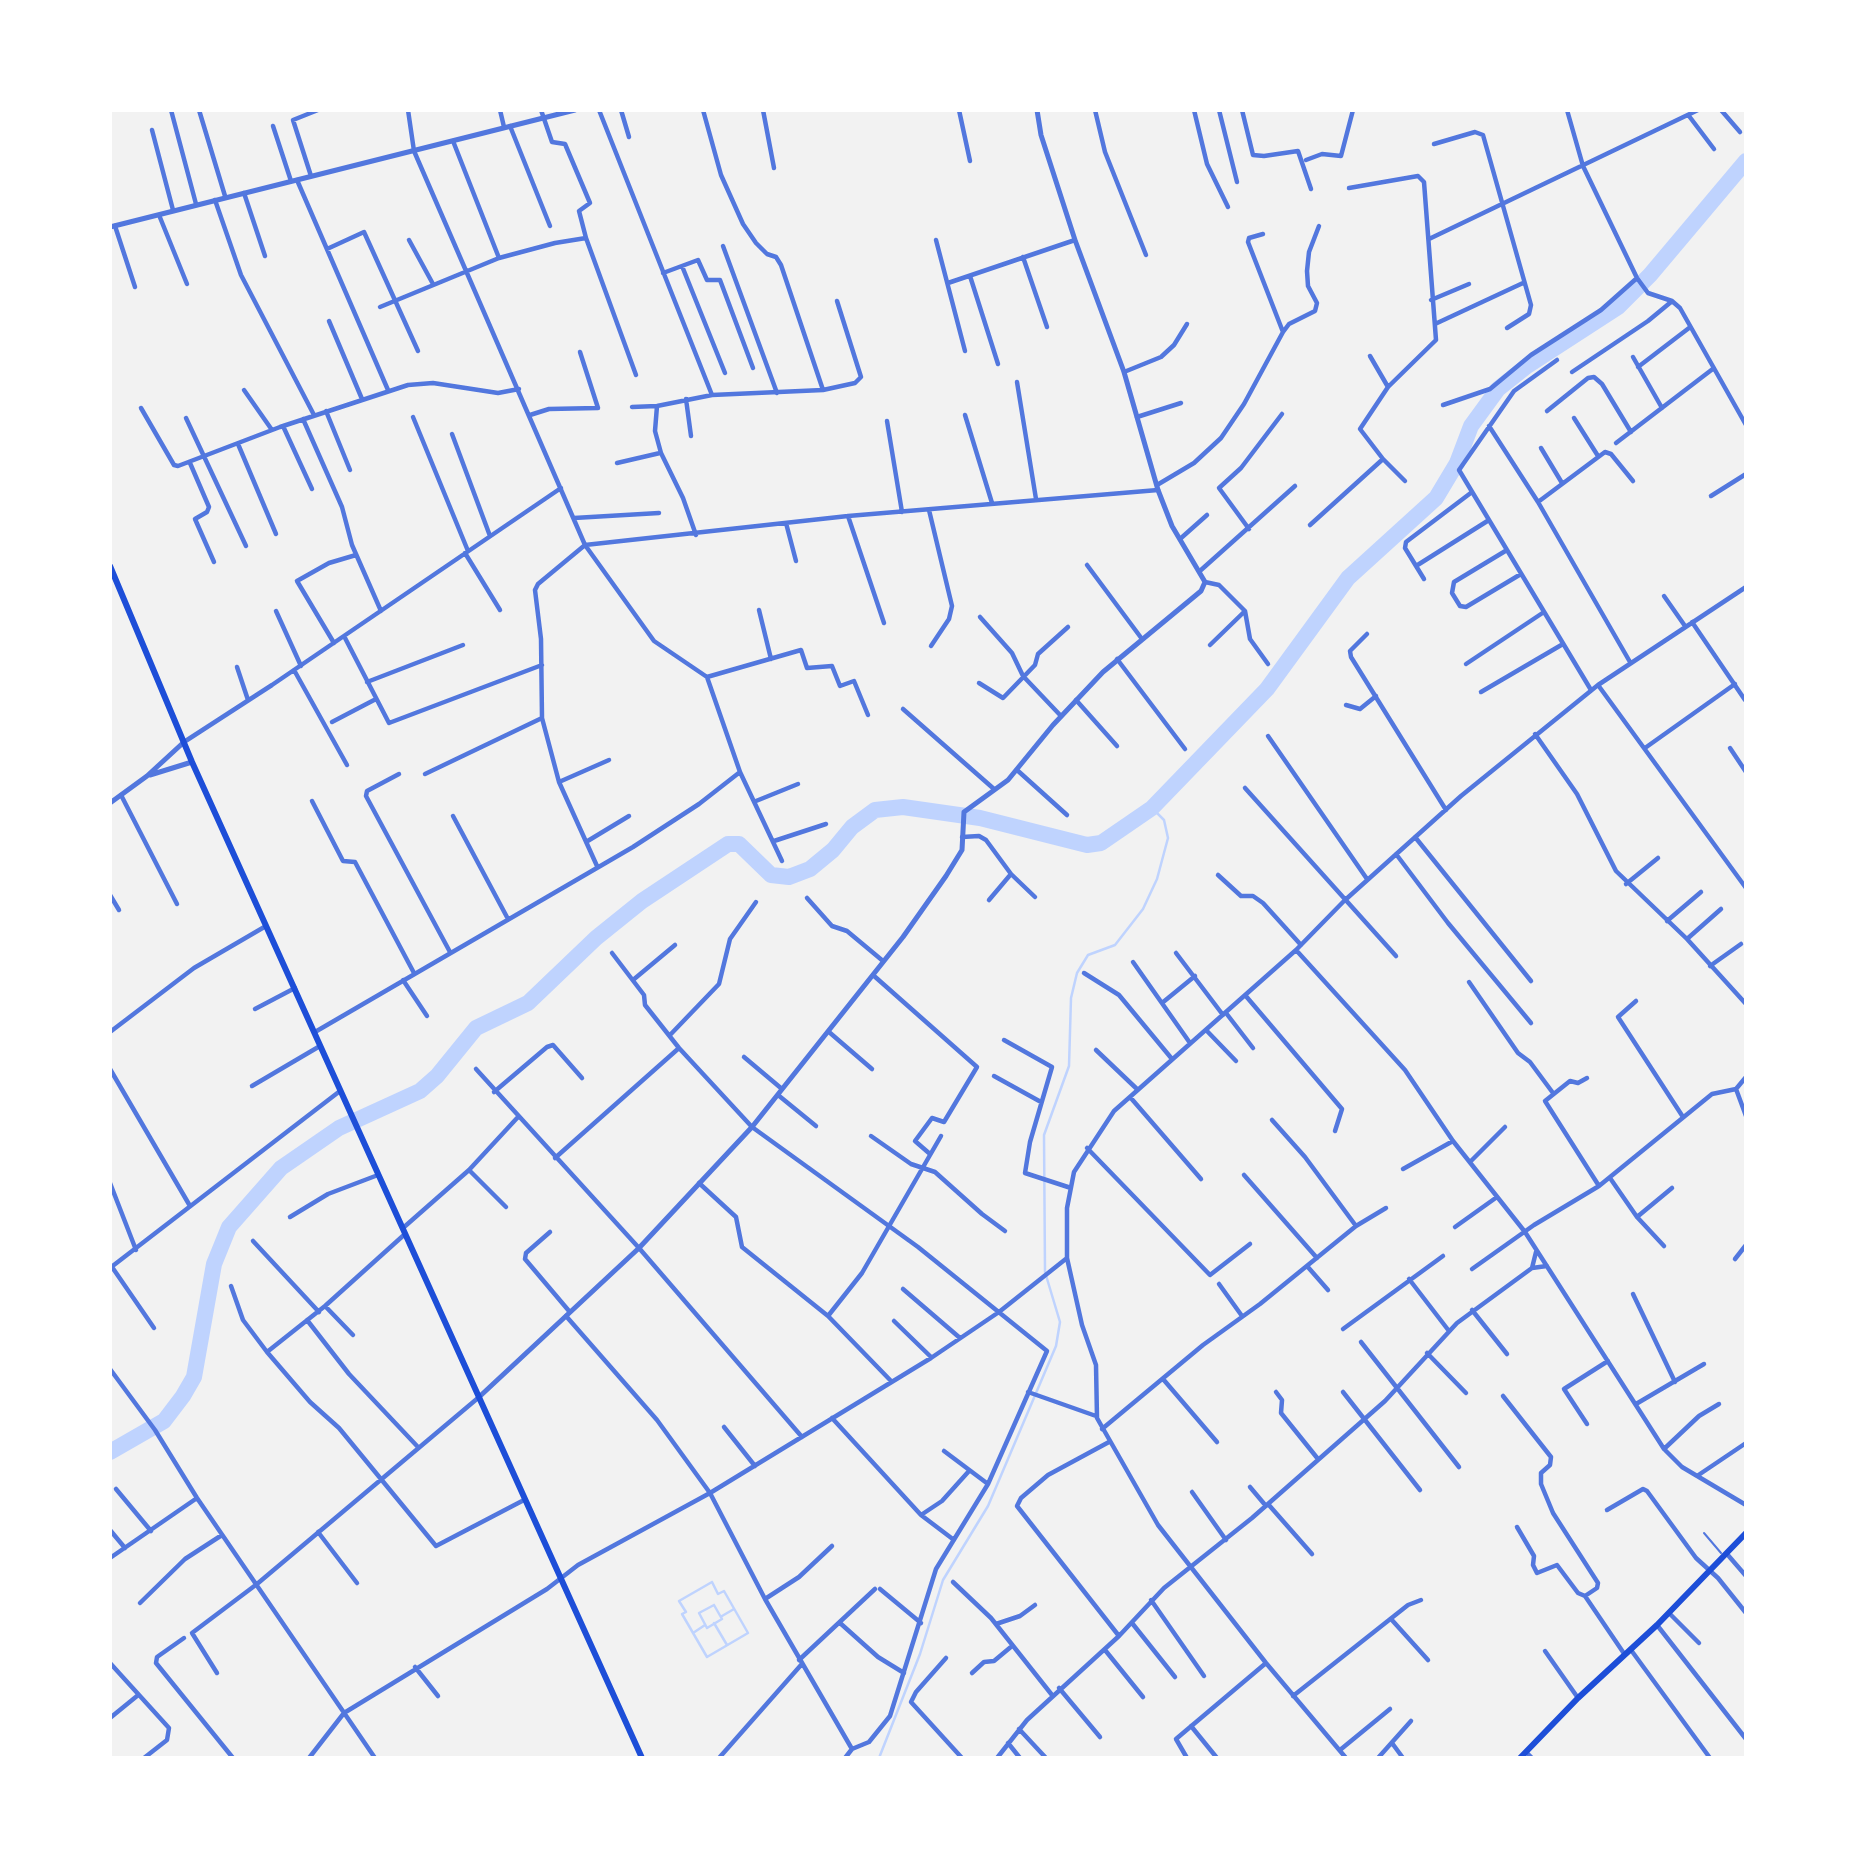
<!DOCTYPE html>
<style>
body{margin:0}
#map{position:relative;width:1856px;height:1868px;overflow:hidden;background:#f2f2f2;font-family:Manrope,sans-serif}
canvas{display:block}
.frame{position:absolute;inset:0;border:112px solid #fff;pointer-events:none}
</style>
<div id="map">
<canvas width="1856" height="1868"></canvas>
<div class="frame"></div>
</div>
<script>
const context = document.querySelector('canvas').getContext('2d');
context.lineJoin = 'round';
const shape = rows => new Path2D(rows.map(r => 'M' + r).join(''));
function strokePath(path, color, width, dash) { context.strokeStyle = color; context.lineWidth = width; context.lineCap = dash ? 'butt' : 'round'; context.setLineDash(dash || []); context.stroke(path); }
strokePath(shape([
 [712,1582,718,1594,724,1591,748,1633,707,1657,682,1614,686,1612,679,1601,712,1582],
 [714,1605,722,1619,707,1628,699,1613,714,1605],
 [722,1616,734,1609],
 [714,1623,727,1645],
 [693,1633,705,1625],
 [879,1758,920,1654,943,1580,988,1506,1056,1346,1060,1322,1045,1272,1044,1135,1069,1066,1071,998,1077,973,1088,955,1115,945,1143,909,1157,879,1168,838,1164,820,1152,808]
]), '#bfd3fe', 2.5);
strokePath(shape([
 [110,1452,164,1421,183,1396,194,1377,214,1264,229,1227,281,1168,339,1128,420,1091,437,1076,476,1028,528,1003,596,938,642,901,728,844,739,844,771,875,789,877,810,869,833,850,852,827,875,810,903,807,980,818,1087,845,1101,843,1152,808,1267,689,1348,578,1436,498,1457,463,1471,426,1498,389,1527,366,1618,307,1650,275,1746,161]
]), '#bfd3fe', 16);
strokePath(shape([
 [1704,1533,1721,1553]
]), '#5277de', 2);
strokePath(shape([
 [171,110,196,204],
 [199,110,225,196],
 [408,110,414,151,585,545,654,641,707,677,740,772,782,861],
 [500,110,504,127],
 [541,110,552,142,565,144,590,203,579,211,586,238],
 [599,110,712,395],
 [621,110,629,137],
 [703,110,721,175,743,224,756,243,767,254,776,257,781,265,823,390],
 [763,110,774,168],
 [959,110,970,161],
 [1095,110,1105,152,1146,255],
 [1194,110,1207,164,1228,207],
 [1219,110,1237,182],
 [1242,110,1253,155,1264,156,1298,151,1311,189],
 [1567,110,1583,166,1637,278,1648,293,1672,301,1680,308,1746,425],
 [1721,110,1740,132],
 [1689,116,1714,149],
 [273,126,291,181],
 [510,126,550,226],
 [152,130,173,210],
 [453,141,499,258],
 [1434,144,1475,132,1483,135,1531,305,1529,314,1507,328],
 [1306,160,1322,154,1341,156,1353,110],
 [311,176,293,120,318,110],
 [297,180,388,390],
 [1349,188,1418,176,1424,182,1436,340,1388,387,1360,429,1383,459,1405,481],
 [244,193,265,256],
 [215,200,241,275,314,415],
 [159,215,187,284],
 [115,226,135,287],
 [1263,234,1249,238,1248,242,1283,332],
 [1429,239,1698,110],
 [409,240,433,284],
 [936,240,965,351],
 [723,246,777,393],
 [327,249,364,232,418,351],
 [1023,257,1047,327],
 [682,266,725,373],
 [663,273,698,260,707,280,720,280,753,368],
 [970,276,998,364],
 [948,283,1075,240],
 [1431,300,1469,284],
 [380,307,499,258,555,243,586,238,636,375],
 [329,321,362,399],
 [1435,324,1523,283],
 [1370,356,1388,387],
 [1633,357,1662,408],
 [1557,360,1514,391,1459,470,1591,690],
 [1638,367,1689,328],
 [1124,372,1161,357,1174,345,1187,324],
 [1572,372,1648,321,1671,302],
 [1017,382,1036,499],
 [244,390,272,430],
 [686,399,691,436],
 [1443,405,1490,389,1531,355,1601,310,1637,278],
 [657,406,655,431,661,453,683,498,696,535],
 [632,407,657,406,712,395,823,390,855,383,861,377,837,301],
 [141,408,174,465,178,466,280,427,408,385,433,383,498,393,519,389],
 [326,411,350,470],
 [1547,411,1588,378,1594,377,1602,384,1631,432],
 [530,415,549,409,598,408,580,352],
 [965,415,992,503],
 [413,417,468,551],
 [1137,417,1181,403],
 [186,418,246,546],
 [1574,418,1598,456],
 [303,419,342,507,352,545,381,611],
 [887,421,902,512],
 [283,426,312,489],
 [1489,426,1538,502,1630,662],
 [452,434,490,536],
 [1616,443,1714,368],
 [238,444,276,534],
 [1541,448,1562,483],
 [190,463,209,507,207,512,195,519,214,562],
 [617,463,660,453],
 [1157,485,1194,463,1221,438,1244,404,1283,332,1289,324,1315,311,1317,303,1308,286,1307,271,1309,252,1319,226],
 [1711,496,1746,474],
 [1538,502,1605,452,1611,454,1633,481],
 [929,510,952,606,949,619,931,646],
 [848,516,884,623],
 [574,518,659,513],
 [786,523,796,561],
 [1310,525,1383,459],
 [1249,529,1219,488,1241,468,1282,414],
 [1180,539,1207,515],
 [1507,550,1454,582,1452,593,1460,606,1466,607,1521,574],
 [465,553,500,610],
 [1087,565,1142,639],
 [1416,566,1489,520],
 [1201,570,1295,486],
 [1424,579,1405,548,1406,542,1472,492],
 [1205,582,1219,585,1245,611,1250,639,1268,664],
 [1664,596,1685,626],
 [759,610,771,659],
 [276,611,301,666],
 [980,617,1012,653,1023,676,1061,716],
 [1692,622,1745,700],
 [1367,634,1350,651,1351,657,1446,810],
 [344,636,389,723,542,665],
 [334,643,297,581,329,563,356,555],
 [1210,645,1245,611],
 [1117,659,1185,749],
 [1466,664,1544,612],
 [237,667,248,700],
 [294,670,347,765],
 [707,677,801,650,807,668,832,666,840,686,854,681,868,715],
 [367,682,463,645],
 [979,683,1003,698,1035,665,1038,654,1068,627],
 [1598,685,1746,888],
 [1481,692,1563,644],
 [1076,700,1117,746],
 [1346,705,1360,709,1376,696],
 [903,709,994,789],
 [332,722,376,699],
 [1535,734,1577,794,1616,871,1687,939,1746,1004],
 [1268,736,1367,879],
 [184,742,272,685,561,488],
 [1645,748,1735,684],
 [1730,748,1746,772],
 [1017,770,1067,815],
 [399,774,367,791,366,796,450,952],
 [425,774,542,718],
 [559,782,609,760],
 [1245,788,1396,956],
 [121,795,177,904],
 [312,801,343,861,355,862,414,973],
 [756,801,798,784],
 [453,816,508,919],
 [962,837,979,836,986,840,1011,874,1035,897],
 [1415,837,1531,981],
 [774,841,826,824],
 [586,842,629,816],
 [1396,854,1448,923,1531,1023],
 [597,866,559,782,542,718,541,639,535,590,538,584,585,545,848,516,1158,490],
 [1218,875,1241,896,1253,896,1263,903,1301,945],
 [1626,884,1658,858],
 [110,895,119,910],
 [807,898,832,926,847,931,883,961],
 [989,900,1011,874],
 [1667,921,1701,892],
 [1687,939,1721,909],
 [1296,950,1405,1070,1453,1141,1525,1232,1664,1449,1682,1467,1746,1505],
 [612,953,644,995,645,1005,679,1048,752,1127,918,1247,1047,1351,988,1484,936,1569,890,1716,869,1742,852,1749],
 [1176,953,1223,1015],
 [1133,962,1190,1043],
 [1710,966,1741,944],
 [1084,973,1119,995,1172,1059],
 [873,975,977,1067,944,1122,932,1118,915,1141,930,1154],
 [403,980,427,1016],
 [633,980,675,945],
 [1469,982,1518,1053,1530,1062,1553,1093],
 [1245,995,1342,1109,1335,1131],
 [1636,1001,1618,1017,1683,1117],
 [1162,1003,1195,976],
 [255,1009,295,988],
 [1226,1013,1253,1048],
 [1206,1030,1236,1061],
 [110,1032,194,968,266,926],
 [315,1032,633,847,699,804,740,772],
 [829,1032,872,1069],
 [670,1035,719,984,730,939,756,902],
 [1004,1040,1052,1067,1030,1142,1025,1173,1071,1188],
 [1096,1050,1138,1090],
 [744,1057,782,1089],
 [110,1069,190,1206],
 [476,1069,639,1248,802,1437],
 [994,1076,1041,1102],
 [1587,1078,1578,1083,1570,1081,1545,1101,1599,1186],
 [252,1086,320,1046],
 [1736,1089,1746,1116],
 [494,1092,547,1047,553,1045,582,1078],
 [778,1095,816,1126],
 [1130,1097,1201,1179],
 [1272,1120,1305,1157,1356,1226],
 [871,1136,911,1164,935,1172,982,1214,1005,1231],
 [1087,1148,1210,1275,1250,1244],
 [555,1158,679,1048],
 [1470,1162,1505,1127],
 [1403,1169,1453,1141],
 [469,1170,506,1207],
 [1244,1175,1317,1258],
 [1610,1178,1637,1217,1664,1246],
 [110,1183,136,1250],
 [699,1183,736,1217,742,1247,828,1316,892,1382],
 [290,1217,328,1194,378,1175],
 [1637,1217,1672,1188],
 [1455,1227,1497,1197],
 [403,1228,469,1170,518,1117],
 [550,1232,526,1253,525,1259,569,1311],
 [253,1241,319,1312],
 [1735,1259,1746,1245],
 [1307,1266,1328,1290],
 [112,1267,154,1328],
 [110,1268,340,1091],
 [1532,1268,1536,1252],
 [1472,1269,1534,1225,1599,1186,1712,1094,1736,1089,1746,1077],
 [1409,1279,1449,1331],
 [1219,1284,1242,1316],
 [231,1286,243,1320,267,1352,310,1402,339,1428,436,1546,524,1500],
 [903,1289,960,1338],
 [1633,1294,1675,1382],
 [325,1306,353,1335],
 [1472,1310,1507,1354],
 [566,1316,657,1420,710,1493,765,1599,852,1749],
 [828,1316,862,1273,941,1136],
 [307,1320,349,1374,417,1446],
 [894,1321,931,1357],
 [1343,1329,1443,1256],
 [1361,1342,1459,1467],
 [267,1352,325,1306,405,1234],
 [1427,1353,1466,1393],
 [110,1369,155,1430,197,1498,375,1758],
 [1163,1379,1217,1442],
 [1028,1392,1096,1416],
 [1276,1392,1282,1400,1281,1413,1318,1459],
 [1343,1392,1420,1490],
 [1503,1396,1551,1457,1550,1465,1541,1473,1541,1484,1553,1513,1598,1583,1597,1588,1585,1596,1578,1593,1557,1565,1537,1573,1533,1565,1534,1556,1517,1527],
 [1636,1404,1704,1364],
 [832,1418,921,1515,942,1501,969,1471],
 [1587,1424,1564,1389,1608,1361],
 [724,1427,755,1466],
 [1102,1429,1203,1345,1260,1304,1356,1226,1386,1208],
 [1109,1442,1048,1475,1021,1498,1017,1506,1119,1636],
 [1664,1449,1699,1416,1719,1404],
 [944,1451,988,1484],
 [1697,1476,1746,1443],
 [1250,1487,1266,1506],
 [116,1489,151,1531],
 [1192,1492,1226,1540],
 [1268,1504,1312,1554],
 [1607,1510,1643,1489,1647,1491,1696,1558,1718,1578,1746,1613],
 [921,1515,954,1540],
 [110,1530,125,1548],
 [318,1532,357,1583],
 [1727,1554,1746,1576],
 [110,1558,197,1498],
 [953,1582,991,1618,1052,1695],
 [880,1589,921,1623],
 [1585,1596,1625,1655],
 [765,1599,799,1577,832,1546],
 [1151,1600,1204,1676],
 [140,1603,185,1559,222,1535],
 [1669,1613,1699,1643],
 [1391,1619,1428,1660],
 [840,1623,878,1657,904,1673],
 [1132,1623,1175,1677],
 [996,1624,1020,1616,1035,1605],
 [1657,1625,1746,1739],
 [184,1638,157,1657,156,1663,233,1758],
 [1105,1650,1143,1697],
 [1631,1650,1710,1758],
 [1545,1651,1578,1698],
 [946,1658,916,1692,911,1702,962,1758],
 [799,1660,875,1589],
 [110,1663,169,1728,167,1740,144,1758],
 [415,1667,438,1696],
 [217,1673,192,1633,257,1584,478,1398],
 [972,1673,984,1662,994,1661,1012,1646],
 [1059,1688,1100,1737],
 [1293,1696,1408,1605,1421,1600],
 [110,1718,137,1696],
 [1191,1726,1217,1758],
 [1019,1729,1046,1758],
 [1008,1743,1020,1758],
 [1392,1743,1403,1758],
 [1340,1750,1390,1709],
 [1526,1752,1532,1758],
 [309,1758,344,1713,547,1589,578,1565,710,1493,931,1358,999,1312,1067,1258],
 [719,1758,801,1665],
 [845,1758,852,1749],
 [997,1758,1027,1720,1119,1636,1164,1588,1252,1518,1385,1401,1457,1323,1532,1268,1547,1266],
 [1187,1758,1176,1739,1266,1663],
 [1346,1758,1266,1663,1158,1525,1097,1418,1096,1365,1082,1325,1067,1258,1067,1208,1074,1172,1114,1111,1296,950,1344,901,1461,796,1598,685,1746,587],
 [1378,1758,1411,1721]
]), '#5277de', 4.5);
strokePath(shape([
 [110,227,575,110],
 [150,775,192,762],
 [110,803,147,776,184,742],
 [478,1398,639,1248,752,1127,903,937,946,876,962,850,964,812,1008,780,1053,725,1103,672,1201,591,1205,582,1172,526,1158,490,1124,372,1075,240,1041,135,1037,110]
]), '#5277de', 5);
strokePath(shape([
 [1520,1758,1578,1698,1657,1625,1746,1533]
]), '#1d4ed8', 6);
strokePath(shape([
 [110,566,192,762,642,1758]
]), '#1d4ed8', 6);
</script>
